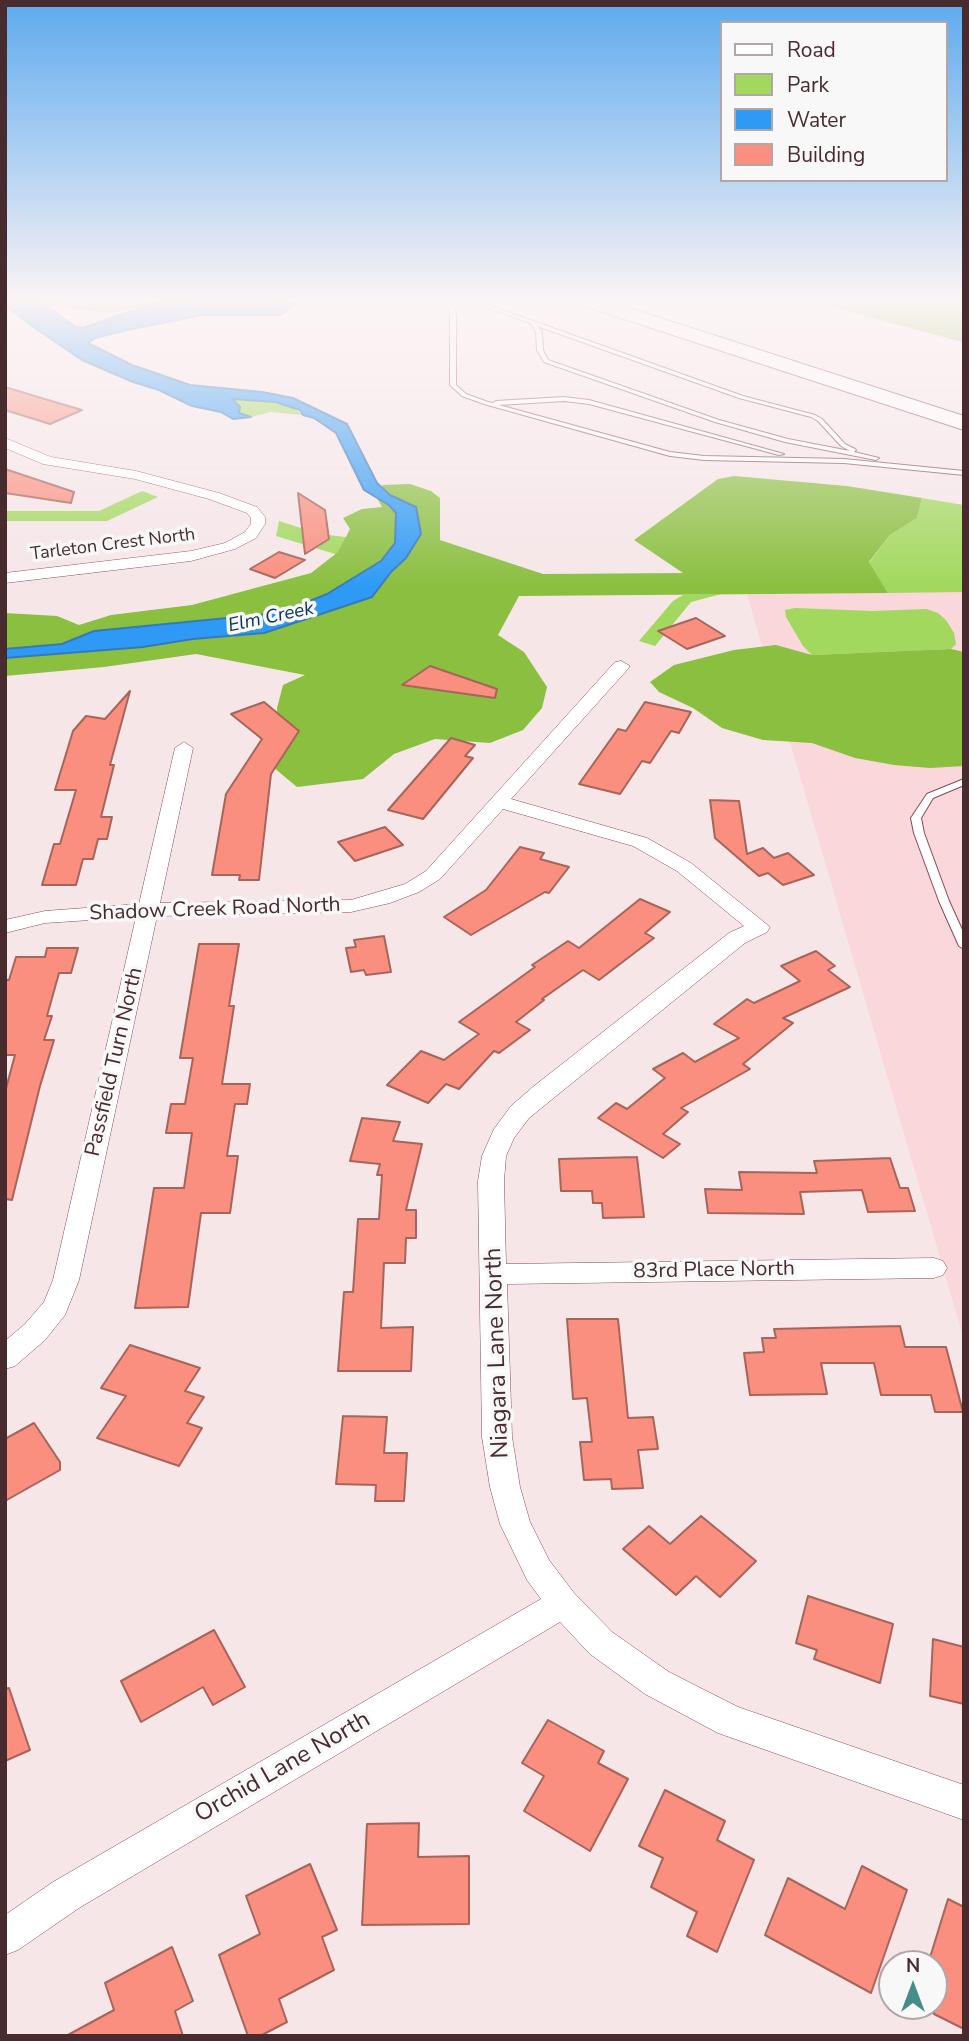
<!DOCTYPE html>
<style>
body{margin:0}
#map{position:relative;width:969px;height:2041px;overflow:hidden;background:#f6e6e8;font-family:"Nunito Sans",sans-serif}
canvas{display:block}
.frame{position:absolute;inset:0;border:7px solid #472b2f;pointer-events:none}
.legend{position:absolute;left:720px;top:21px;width:228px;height:161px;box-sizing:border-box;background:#f8f8f8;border:2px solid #b1a6a8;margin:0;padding:9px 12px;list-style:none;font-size:21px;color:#472b2f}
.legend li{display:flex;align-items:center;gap:14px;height:35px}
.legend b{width:35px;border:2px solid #b1a6a8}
.north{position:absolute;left:878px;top:1950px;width:70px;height:70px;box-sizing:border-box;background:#f8f8f8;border:2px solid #b1a6a8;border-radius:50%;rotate:0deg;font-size:19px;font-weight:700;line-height:28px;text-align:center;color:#472b2f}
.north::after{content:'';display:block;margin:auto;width:24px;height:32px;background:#468d88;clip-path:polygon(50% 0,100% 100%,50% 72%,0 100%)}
</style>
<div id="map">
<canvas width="969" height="2041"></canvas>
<div class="frame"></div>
<ul class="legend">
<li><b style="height:9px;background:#fff"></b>Road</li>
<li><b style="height:19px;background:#a1d85d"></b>Park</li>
<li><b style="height:19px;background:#2e9af6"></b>Water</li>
<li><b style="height:19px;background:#fa8f7f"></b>Building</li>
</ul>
<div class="north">N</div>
</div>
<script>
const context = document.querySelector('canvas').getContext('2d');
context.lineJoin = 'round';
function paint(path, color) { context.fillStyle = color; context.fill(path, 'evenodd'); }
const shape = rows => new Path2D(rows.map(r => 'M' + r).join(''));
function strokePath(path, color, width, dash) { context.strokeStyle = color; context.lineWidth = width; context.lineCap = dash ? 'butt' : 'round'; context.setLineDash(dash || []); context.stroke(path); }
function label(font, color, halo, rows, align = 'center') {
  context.font = font + ' "Nunito Sans",sans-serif'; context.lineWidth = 7; context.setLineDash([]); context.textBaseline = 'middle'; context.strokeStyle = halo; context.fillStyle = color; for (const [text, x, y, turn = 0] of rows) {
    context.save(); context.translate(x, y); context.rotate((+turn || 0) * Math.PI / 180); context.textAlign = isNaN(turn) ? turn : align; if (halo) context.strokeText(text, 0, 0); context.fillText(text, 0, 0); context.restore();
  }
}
paint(shape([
 [964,592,964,1340,747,594]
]), '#f9d7db');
paint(shape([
 [249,399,291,406,303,415,271,412,251,417,238,413,231,400],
 [142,491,158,497,107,521,5,521,5,511,99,511],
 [922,498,964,505,964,592,888,593,869,563,890,535,917,518],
 [279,521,320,534,395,543,371,565,276,536],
 [721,594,691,602,655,646,639,641,673,601,683,595],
 [795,608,873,611,926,609,938,613,946,620,954,633,956,644,951,649,812,655,803,646,786,617,785,610]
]), '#a1d85d');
paint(shape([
 [60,302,156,302,111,313,68,308],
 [812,302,964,302,964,343,959,341],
 [734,476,847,486,922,498,917,518,890,535,869,562,888,593,519,596,498,635,524,652,547,687,542,708,523,730,490,743,435,739,394,754,363,779,297,787,273,767,278,730,277,708,283,685,305,675,196,654,104,667,5,676,5,613,57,616,79,625,111,615,192,605,311,573,338,552,350,529,343,518,362,509,382,507,374,493,383,485,410,484,431,491,440,498,440,540,543,574,683,573,634,540,718,479],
 [776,645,812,655,951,649,964,652,964,766,930,768,894,765,855,758,812,743,763,740,722,728,693,708,659,692,650,682,674,665,734,650]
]), '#8abf40');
const water = shape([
 [5,302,41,302,76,327,83,328,156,302,297,302,281,315,202,315,127,330,95,338,88,343,132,365,190,385,262,392,293,398,347,424,377,483,390,495,416,507,421,534,406,558,391,572,372,597,264,633,193,639,143,647,5,658,5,649,62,644,94,631,268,614,300,605,327,594,381,561,395,543,396,513,389,505,364,490,336,433,314,418,303,415,300,410,275,402,232,399,240,407,239,413,251,417,233,419,221,412,192,406,159,390,133,382,82,360,29,324,5,305,5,302]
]);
paint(water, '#2e9af6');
strokePath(water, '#3679ba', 2);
const building = shape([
 [5,387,48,400,82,410,50,424,5,410,5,387],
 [5,469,74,492,71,503,5,493,5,469],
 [298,493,325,510,329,539,305,554,298,493],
 [279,552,305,560,275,578,250,569,279,552],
 [696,618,725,636,687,649,658,631,696,618],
 [430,666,497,689,495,698,402,685,430,666],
 [130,691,110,765,114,765,101,817,112,817,107,839,98,839,93,859,83,859,76,885,42,885,54,844,60,844,76,790,55,790,73,731,86,716,105,719,130,691],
 [264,702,299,731,271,774,259,880,239,880,240,875,212,875,226,794,262,739,231,714,264,702],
 [645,702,691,712,679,733,671,731,650,763,642,761,620,794,579,784,618,729,626,731,645,702],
 [451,738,475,745,465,756,473,758,423,819,388,810,451,738],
 [710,800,739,801,747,854,763,848,774,858,788,853,814,875,783,885,768,873,759,876,715,838,710,800],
 [385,827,403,845,355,861,338,842,385,827],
 [520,847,544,853,540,859,569,867,549,893,545,892,471,935,444,917,486,890,520,847],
 [640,899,670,912,645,933,654,938,599,980,583,970,542,999,544,1000,516,1022,530,1030,499,1053,494,1051,459,1089,446,1084,428,1103,387,1085,421,1051,444,1060,479,1034,459,1022,535,967,532,965,568,941,579,948,640,899],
 [384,936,391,972,366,975,364,970,351,972,346,948,356,947,354,940,384,936],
 [199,944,239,944,229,1006,234,1006,222,1084,250,1084,247,1104,235,1104,227,1156,238,1156,230,1213,201,1213,188,1307,135,1308,154,1188,184,1188,192,1133,166,1133,171,1104,185,1104,193,1058,180,1058,199,944],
 [47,948,78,948,71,973,59,973,47,1016,52,1016,44,1040,54,1040,40,1086,12,1200,5,1199,5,1092,15,1055,5,1055,5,980,9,980,16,957,45,957,47,948],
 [816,951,835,966,828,970,850,987,783,1018,793,1023,743,1064,750,1069,681,1108,688,1112,663,1134,680,1144,663,1158,598,1118,616,1103,627,1109,665,1078,653,1069,683,1053,695,1062,739,1038,714,1024,747,999,754,1003,800,981,781,966,816,951],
 [362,1118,400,1122,393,1141,422,1144,406,1210,416,1210,416,1238,406,1238,405,1263,384,1263,381,1328,413,1327,411,1371,338,1371,344,1292,353,1292,358,1219,379,1219,382,1175,377,1175,380,1164,350,1161,362,1118],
 [637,1157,644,1217,603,1218,602,1203,593,1203,592,1191,561,1191,559,1159,637,1157],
 [890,1158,900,1188,908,1188,915,1211,868,1212,862,1190,800,1192,804,1214,708,1213,705,1189,742,1190,739,1172,817,1173,814,1161,890,1158],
 [567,1319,618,1319,628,1418,653,1417,658,1449,638,1450,643,1488,612,1489,611,1479,584,1480,580,1442,592,1442,587,1398,573,1399,567,1319],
 [900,1326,905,1347,946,1347,963,1412,935,1412,931,1395,881,1395,874,1363,821,1363,827,1394,750,1395,744,1353,764,1352,762,1338,776,1338,774,1329,900,1326],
 [130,1345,200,1368,185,1391,204,1397,187,1423,202,1428,179,1466,97,1438,126,1396,101,1388,130,1345],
 [343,1416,387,1417,384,1453,407,1453,404,1501,375,1501,376,1485,336,1484,343,1416],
 [34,1423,60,1462,60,1470,5,1501,5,1439,34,1423],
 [701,1516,756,1561,720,1597,696,1576,676,1595,623,1549,649,1526,670,1544,701,1516],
 [808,1596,893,1624,880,1683,814,1659,817,1650,796,1643,808,1596],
 [214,1630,245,1687,213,1705,203,1687,141,1722,121,1681,214,1630],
 [933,1639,964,1647,964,1704,930,1696,933,1639],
 [9,1688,30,1750,5,1761,5,1689,9,1688],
 [548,1720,604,1751,598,1763,628,1779,590,1851,524,1811,544,1776,522,1763,548,1720],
 [665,1790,725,1821,717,1840,754,1860,717,1952,687,1936,697,1912,651,1887,663,1858,639,1846,665,1790],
 [419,1823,418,1857,469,1856,469,1924,362,1925,367,1824,419,1823],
 [310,1864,337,1930,322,1937,334,1970,279,1999,287,2022,260,2036,248,2036,219,1955,260,1934,246,1896,310,1864],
 [862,1866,907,1890,871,1993,765,1935,788,1878,845,1909,862,1866],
 [948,1899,964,1907,964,2029,934,2014,934,1964,928,1964,948,1899],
 [172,1947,193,2001,175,2011,183,2036,66,2036,114,2010,105,1983,172,1947]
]);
paint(building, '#fa8f7f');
strokePath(building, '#a6655b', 2);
const lane = shape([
 [447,302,453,302,456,315,456,385,466,394,488,402,493,403,496,401,564,397,589,400,784,454,779,455,589,404,564,401,499,405,670,452,704,456,844,459,964,471,964,475,844,463,704,460,670,456,484,404,462,396,450,385,450,315,447,302],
 [472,302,480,302,743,396,815,415,822,419,845,444,855,449,856,450,854,452,879,458,876,460,785,442,715,422,544,362,537,350,536,332,530,323,472,302],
 [537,326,739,398,811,417,818,421,841,446,850,451,788,439,719,420,548,360,543,350,542,332,537,326],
 [964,779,964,785,933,798,921,818,924,833,949,901,964,934,964,949,959,946,939,901,914,833,911,818,927,794,964,779]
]);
const street = shape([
 [5,438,51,457,136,471,219,493,257,507,265,517,265,524,256,538,235,549,191,561,5,583,5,573,191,551,225,543,245,532,251,524,251,518,247,513,209,499,135,479,43,464,5,448,5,438],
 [621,661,630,666,627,670,511,799,647,838,691,863,770,927,767,932,745,943,529,1118,514,1138,506,1156,504,1181,506,1264,934,1258,943,1261,947,1268,943,1275,934,1278,507,1284,512,1437,520,1487,530,1522,549,1560,574,1593,612,1632,669,1672,738,1707,964,1785,964,1820,718,1733,645,1694,590,1654,560,1622,79,1908,18,1950,5,1955,5,1915,53,1882,541,1599,527,1580,500,1524,490,1487,482,1437,478,1181,482,1156,494,1129,511,1106,534,1086,729,933,744,926,677,871,633,846,503,809,440,879,419,892,390,903,351,912,157,916,79,1280,65,1315,45,1340,15,1366,5,1369,5,1341,25,1324,44,1302,53,1280,136,917,45,923,5,933,5,920,45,911,139,904,175,748,184,742,193,748,160,903,351,900,405,884,426,871,615,662,621,661]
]);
const highway = shape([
 [581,302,611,302,964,416,964,430,584,306,581,302]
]);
strokePath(lane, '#894a56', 2);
strokePath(street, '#894a56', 1);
strokePath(highway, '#894a56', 2);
paint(lane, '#fff');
paint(street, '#fff');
paint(highway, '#fff');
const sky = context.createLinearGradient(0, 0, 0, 588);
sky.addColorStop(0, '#5daaee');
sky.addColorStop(0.51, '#fbf4f5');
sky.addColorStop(1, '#fbf4f500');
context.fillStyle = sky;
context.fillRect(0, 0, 969, 588);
label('18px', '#472b2f', '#f8f8f8', [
 ["Tarleton Crest North",113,545,-7]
]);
label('italic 19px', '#083256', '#f8f8f8', [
 ["Elm Creek",271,618,-12]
]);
label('21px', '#472b2f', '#f8f8f8', [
 ["Shadow Creek Road North",215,910,-2],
 ["Passfield Turn North",115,1062,-77],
 ["83rd Place North",714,1271,-1]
]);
label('24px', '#472b2f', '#f8f8f8', [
 ["Niagara Lane North",498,1353,-92],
 ["Orchid Lane North",283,1768,-30]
]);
</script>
